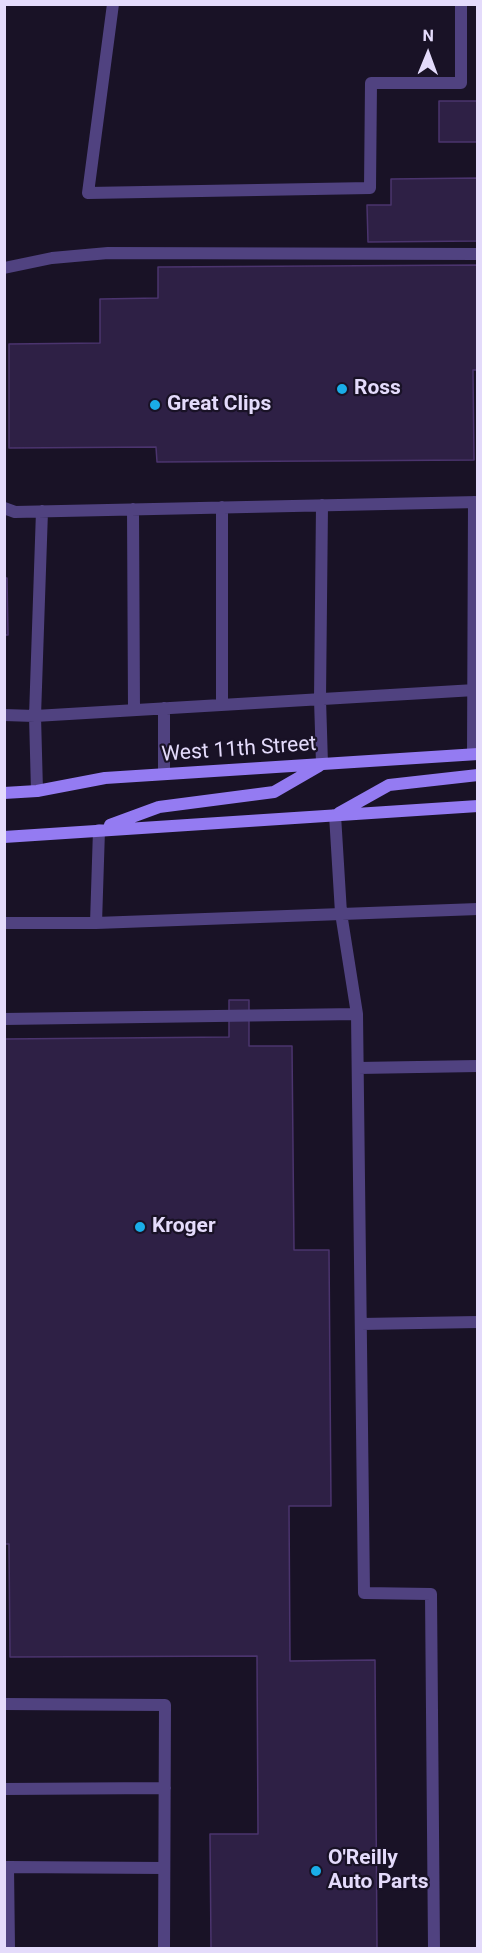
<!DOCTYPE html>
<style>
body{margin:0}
#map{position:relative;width:482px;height:1953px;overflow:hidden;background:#191226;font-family:Roboto,sans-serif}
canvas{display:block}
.frame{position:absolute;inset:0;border:6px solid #e4dbfb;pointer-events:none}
.north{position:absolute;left:398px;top:24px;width:60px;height:60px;-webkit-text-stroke:4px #191226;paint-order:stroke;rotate:1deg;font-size:16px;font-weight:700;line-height:24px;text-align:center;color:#e4dbfb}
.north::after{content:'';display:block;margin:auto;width:21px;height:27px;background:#e4dbfb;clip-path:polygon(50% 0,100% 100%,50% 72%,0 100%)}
</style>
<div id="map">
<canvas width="482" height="1953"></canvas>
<div class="frame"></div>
<div class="north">N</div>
</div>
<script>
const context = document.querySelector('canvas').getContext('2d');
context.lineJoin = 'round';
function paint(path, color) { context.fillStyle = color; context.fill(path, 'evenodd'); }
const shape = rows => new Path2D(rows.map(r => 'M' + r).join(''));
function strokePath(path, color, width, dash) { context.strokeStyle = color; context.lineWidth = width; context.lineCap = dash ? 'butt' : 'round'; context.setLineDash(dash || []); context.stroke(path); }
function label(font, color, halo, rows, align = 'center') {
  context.font = font + ' Roboto,sans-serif'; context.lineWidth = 4.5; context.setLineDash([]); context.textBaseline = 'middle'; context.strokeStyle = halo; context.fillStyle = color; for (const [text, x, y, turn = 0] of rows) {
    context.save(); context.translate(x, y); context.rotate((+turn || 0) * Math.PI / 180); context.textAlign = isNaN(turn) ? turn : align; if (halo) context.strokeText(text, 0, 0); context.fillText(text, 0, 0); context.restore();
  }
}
const building = shape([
 [439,101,478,101,478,142,439,142,439,101],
 [478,178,478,241,368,242,367,205,391,205,391,179,478,178],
 [478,265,478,370,473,370,474,460,157,462,156,447,9,448,9,344,100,343,100,299,158,298,158,267,478,265],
 [4,578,7,578,8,635,4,635,4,578],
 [229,1000,249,1000,249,1046,292,1046,294,1250,329,1250,331,1506,289,1506,290,1661,375,1660,377,1948,211,1948,210,1834,258,1834,257,1656,10,1657,9,1544,4,1544,4,1039,229,1037,229,1000]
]);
paint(building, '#2e2045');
strokePath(building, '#4b346e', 1.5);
strokePath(shape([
 [113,4,88,193,370,188,371,83,461,83,461,4],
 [4,268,52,258,108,253,478,254],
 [322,505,320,699,322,764],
 [4,508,15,512,478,502],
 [133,509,134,710],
 [222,705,222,507],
 [4,715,35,716,475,690],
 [473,754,474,502],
 [164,774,164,708],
 [37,791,35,716,42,511],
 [335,815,341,913,357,1014,364,1593,431,1594,434,1948],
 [4,923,96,923,478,909],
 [96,923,99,830],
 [4,1019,357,1014],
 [358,1068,478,1066],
 [361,1324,478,1322],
 [4,1704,165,1705,164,1948],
 [4,1789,165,1788],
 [4,1867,8,1867,9,1948],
 [8,1867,164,1868]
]), '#504280', 12);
strokePath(shape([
 [4,793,37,791,105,778,478,754],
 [339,813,389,785,478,775],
 [110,825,159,807,274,792,319,766],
 [4,837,478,806]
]), '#947bf2', 12);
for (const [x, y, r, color] of [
 [342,389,6,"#1aade8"],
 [155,405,6,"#1aade8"],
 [140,1227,6,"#1aade8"],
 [316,1871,6,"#1aade8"]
]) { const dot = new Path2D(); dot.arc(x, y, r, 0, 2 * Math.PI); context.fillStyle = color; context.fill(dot); strokePath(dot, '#191226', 2); }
label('bold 21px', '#e4dbfb', '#191226', [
 ["Ross",354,389],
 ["Great Clips",167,405],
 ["Kroger",152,1227],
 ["O'Reilly",328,1859],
 ["Auto Parts",328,1883]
], 'left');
label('21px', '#e4dbfb', '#191226', [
 ["West 11th Street",239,750,-4]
]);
</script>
